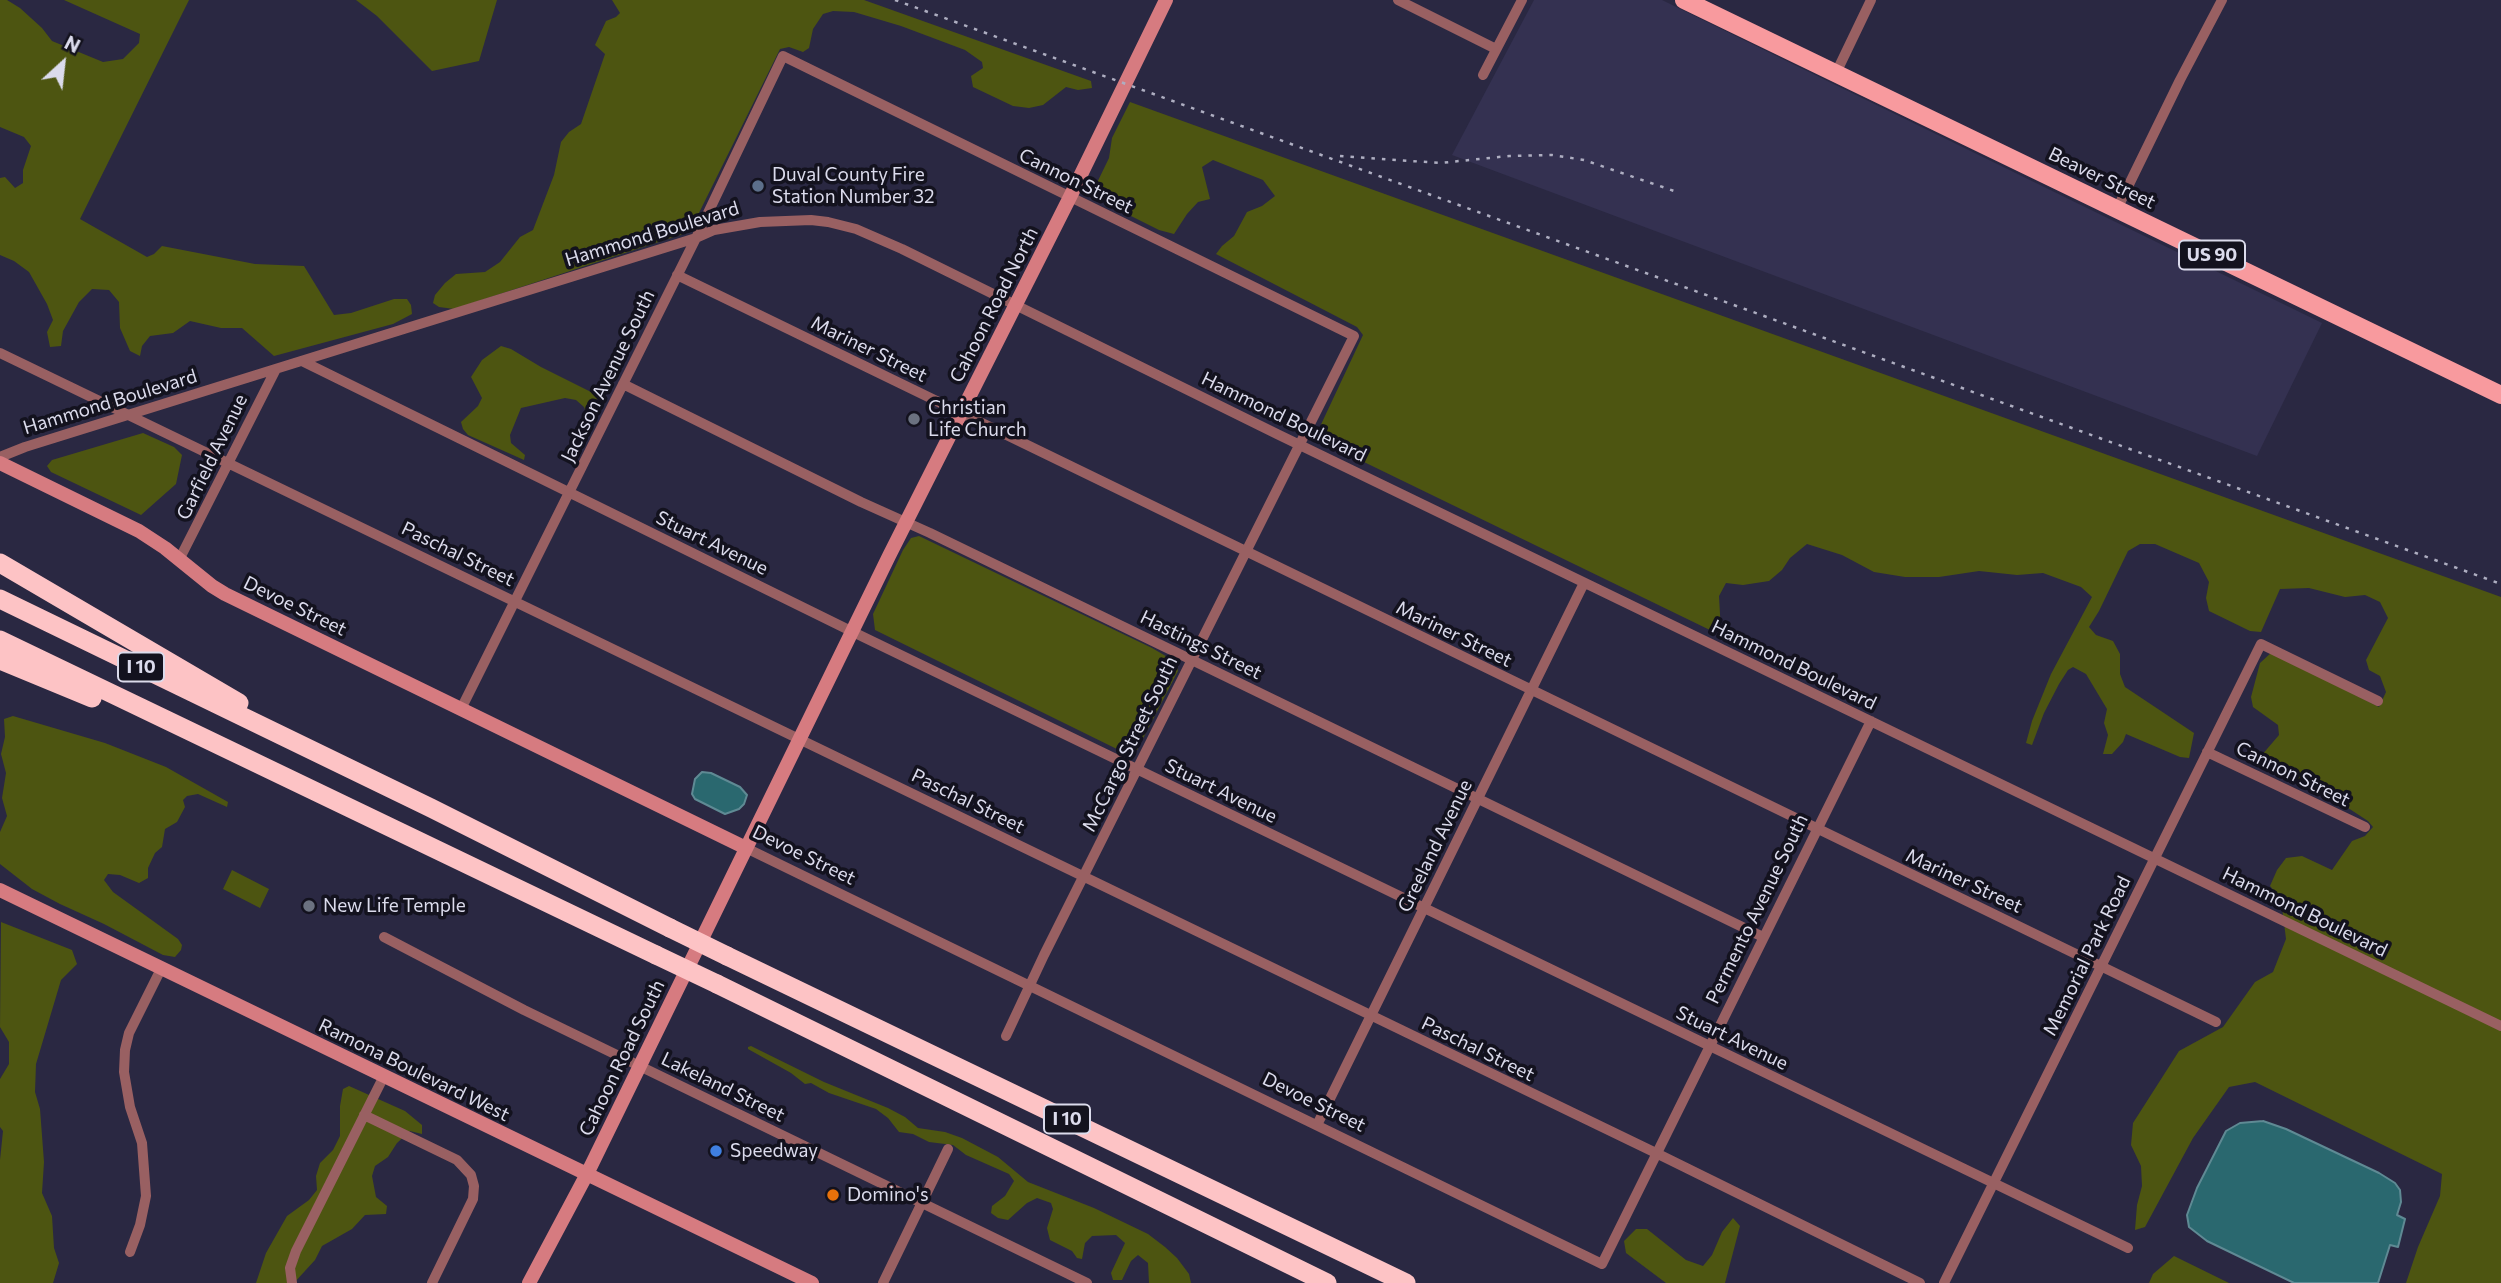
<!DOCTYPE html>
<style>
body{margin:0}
#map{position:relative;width:2501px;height:1283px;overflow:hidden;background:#2a2842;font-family:Commissioner,sans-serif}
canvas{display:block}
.north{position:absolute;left:28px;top:28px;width:70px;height:70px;-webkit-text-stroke:5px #13121e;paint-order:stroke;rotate:27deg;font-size:19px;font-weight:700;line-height:28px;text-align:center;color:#dbdbec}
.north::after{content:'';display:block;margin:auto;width:24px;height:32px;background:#dbdbec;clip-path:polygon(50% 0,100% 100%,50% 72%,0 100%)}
</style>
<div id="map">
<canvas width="2501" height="1283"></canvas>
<div class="north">N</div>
</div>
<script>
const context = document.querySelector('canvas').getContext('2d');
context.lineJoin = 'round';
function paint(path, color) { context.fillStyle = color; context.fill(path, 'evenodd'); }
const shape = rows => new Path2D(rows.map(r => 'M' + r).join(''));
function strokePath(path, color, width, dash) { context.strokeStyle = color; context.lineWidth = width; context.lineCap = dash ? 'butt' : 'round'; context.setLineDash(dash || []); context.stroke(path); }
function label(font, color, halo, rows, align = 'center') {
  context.font = font + ' Commissioner,sans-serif'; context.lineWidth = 7; context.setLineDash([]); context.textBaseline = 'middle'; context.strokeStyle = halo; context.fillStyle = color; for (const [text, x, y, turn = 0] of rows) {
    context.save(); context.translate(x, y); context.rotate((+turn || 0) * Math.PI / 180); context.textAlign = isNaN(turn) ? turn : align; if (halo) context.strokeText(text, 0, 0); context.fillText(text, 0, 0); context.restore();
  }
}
paint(shape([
 [1534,0,1662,0,2322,323,2257,456,1452,155]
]), '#343151');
paint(shape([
 [0,0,7,0,20,8,42,28,52,41,103,62,123,59,139,43,140,34,64,0,189,0,80,219,147,257,154,254,162,246,255,264,304,266,334,315,351,313,394,299,407,299,411,305,412,314,393,324,274,356,242,328,221,328,190,321,173,333,150,336,142,346,140,356,130,351,120,328,119,302,109,290,92,289,79,302,63,331,61,346,50,347,47,332,53,320,47,304,29,272,14,261,0,255,0,178,5,177,15,188,23,183,23,170,31,146,24,137,0,127],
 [356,0,497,0,479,61,432,71,377,16],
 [612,0,864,0,1091,81,1092,88,1078,90,1066,87,1043,105,1029,108,1013,106,973,87,971,76,983,68,982,62,965,50,901,26,854,12,833,11,823,14,813,29,809,48,803,52,789,47,780,49,694,223,683,234,454,309,439,307,433,303,435,295,445,283,456,274,485,272,500,262,520,237,533,230,554,175,561,142,569,132,581,124,605,54,595,45,606,21,616,17,620,13],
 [1130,102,2501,597,2501,1283,2406,1283,2418,1247,2440,1196,2442,1174,2255,1082,2229,1087,2193,1138,2145,1227,2135,1230,2137,1205,2142,1186,2141,1166,2131,1145,2133,1123,2179,1051,2223,1027,2255,982,2273,972,2286,939,2281,899,2270,886,2277,870,2286,858,2302,856,2332,870,2352,841,2365,836,2373,827,2368,821,2342,804,2259,765,2250,756,2261,756,2279,735,2278,725,2253,707,2251,697,2260,663,2272,652,2379,707,2386,692,2380,676,2369,670,2366,660,2388,618,2380,602,2365,595,2345,597,2309,588,2280,589,2261,632,2250,631,2209,611,2206,598,2209,582,2199,563,2155,544,2140,544,2128,551,2099,611,2089,627,2096,635,2113,641,2120,654,2120,674,2125,687,2194,733,2189,758,2180,757,2126,734,2123,742,2112,754,2103,754,2108,735,2104,723,2107,709,2086,674,2073,667,2068,670,2059,684,2044,713,2032,745,2026,743,2032,721,2051,674,2092,597,2081,587,2043,573,2017,575,1979,571,1939,577,1905,577,1874,572,1842,555,1807,544,1790,558,1782,570,1769,581,1743,585,1726,583,1719,596,1721,632,1714,632,1331,446,1317,433,1363,335,1357,327,1216,254,1222,246,1234,236,1247,212,1262,206,1275,196,1263,180,1213,160,1202,167,1210,199,1198,202,1187,214,1174,234,1159,230,1121,211,1093,191,1109,158,1112,138],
 [501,346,511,349,541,367,597,395,598,413,589,434,582,432,583,422,587,414,584,407,576,400,565,398,521,408,510,435,511,443,525,455,524,460,468,435,463,429,461,422,478,406,482,398,471,377,482,360],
 [143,433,174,447,182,455,176,484,141,515,51,472,47,466,52,460],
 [919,536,1152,648,1176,662,1178,671,1137,750,1127,754,875,630,873,614,903,550,911,538],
 [13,716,105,743,166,767,228,802,227,807,198,794,187,796,183,800,185,807,177,822,165,829,162,847,155,853,148,868,148,878,139,883,120,875,108,874,104,880,113,892,178,939,182,945,181,950,175,957,163,955,104,924,60,904,32,889,0,864,0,832,7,816,2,798,6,773,1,754,5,737,4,719],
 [232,870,269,889,260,908,223,889],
 [1,922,72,950,77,964,61,980,36,1064,35,1092,40,1109,44,1162,42,1193,52,1216,54,1248,59,1263,53,1283,0,1283,0,1160,3,1131,0,1127,0,1079,9,1064,9,1042,0,1027],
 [751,1046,824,1082,888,1108,905,1117,918,1128,945,1132,962,1138,998,1157,1028,1182,1094,1208,1148,1234,1165,1247,1177,1258,1189,1274,1191,1283,1149,1283,1148,1263,1138,1255,1131,1261,1122,1280,1113,1280,1111,1273,1125,1243,1116,1235,1092,1236,1085,1243,1082,1259,1077,1258,1072,1251,1050,1240,1047,1228,1053,1209,1051,1203,1037,1198,1027,1203,1008,1220,998,1218,991,1213,992,1206,1005,1196,1014,1181,1009,1174,966,1155,953,1145,929,1142,913,1134,899,1132,888,1118,876,1109,829,1093,811,1083,805,1084,791,1073,748,1049,748,1047],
 [349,1086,405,1111,422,1125,422,1134,410,1131,397,1143,388,1157,375,1166,372,1176,376,1197,387,1206,386,1214,365,1215,352,1229,322,1246,315,1260,294,1283,256,1283,266,1253,287,1216,309,1200,317,1190,316,1176,320,1163,333,1150,340,1136,340,1106,343,1089],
 [1733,1218,1740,1226,1725,1283,1666,1283,1626,1253,1624,1241,1636,1229,1647,1229,1686,1260,1703,1266,1712,1255,1722,1232],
 [2174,1256,2229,1283,2149,1283,2153,1274]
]), '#4d5511');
const water = shape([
 [702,772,711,773,740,787,747,795,744,804,739,809,725,814,695,799,692,794,695,779,702,772],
 [2263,1121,2286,1129,2379,1173,2395,1183,2400,1190,2401,1202,2397,1215,2405,1219,2398,1247,2390,1245,2378,1283,2294,1283,2207,1241,2189,1227,2187,1215,2197,1188,2226,1131,2240,1123,2263,1121]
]);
paint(water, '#2a686f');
strokePath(water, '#5f8a94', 2);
strokePath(shape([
 [1398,0,1496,49],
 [1836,73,1871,0],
 [1483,75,1522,0],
 [2117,209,2180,80,2222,0],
 [677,275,2216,1022],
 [0,353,1656,1153,1920,1283],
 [302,361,853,632,2128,1248],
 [623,384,861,502,930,533,1763,937],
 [0,457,25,447,696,238,714,230,760,222,811,220,828,222,856,229,902,249,1277,434,2501,1026],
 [179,560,276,369],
 [461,709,696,238,783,56,1354,336,1044,955,1006,1036],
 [2207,752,2365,827],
 [746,848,1602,1264,1871,721],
 [384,937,524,1010,1087,1283],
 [364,1115,457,1160,471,1175,474,1186,473,1199,432,1283],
 [1317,1125,1584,583],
 [130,1252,140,1225,146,1196,142,1143,130,1107,124,1072,125,1050,129,1033,161,969],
 [292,1283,290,1268,296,1251,384,1076],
 [883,1283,948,1149],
 [1944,1283,2261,644,2378,701]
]), '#996062', 10);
strokePath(shape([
 [0,463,139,531,165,548,212,586,225,594,746,848],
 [0,890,812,1283],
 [529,1283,587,1174,889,556,1070,197,1166,0]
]), '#d67b80', 14);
strokePath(shape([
 [1684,0,2501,395]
]), '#f89a9e', 18);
strokePath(shape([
 [0,563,239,703],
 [0,599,431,808,670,928],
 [0,640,656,955],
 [0,660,92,698],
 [727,956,1406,1283],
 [717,984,1327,1283]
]), '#fdc3c5', 19);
strokePath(shape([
 [895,0,2501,584],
 [1340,156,1440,163,1509,156,1552,155,1584,160,1680,193]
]), '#aeaec1', 2.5, [3.5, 7]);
strokePath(shape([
 [670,928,727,956],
 [656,955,717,984]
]), '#fdc3c5', 19);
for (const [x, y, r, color] of [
 [758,186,7,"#5c6f8a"],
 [914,419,7,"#6b7280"],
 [309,906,7,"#6b7280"],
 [716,1151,7,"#3f7fe0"],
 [833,1195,7,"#e8710a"]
]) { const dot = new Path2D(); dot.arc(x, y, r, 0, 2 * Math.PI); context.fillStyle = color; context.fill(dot); strokePath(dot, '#13121e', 2.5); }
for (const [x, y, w] of [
 [2212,255,66],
 [141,667,46],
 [1067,1119,46]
]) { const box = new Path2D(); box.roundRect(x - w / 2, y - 14.5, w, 29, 5); context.fillStyle = '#13121e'; context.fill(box); strokePath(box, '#dbdbec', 2); }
label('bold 18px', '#dbdbec', null, [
 ["US 90",2212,255],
 ["I 10",141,667],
 ["I 10",1067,1119]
]);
label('19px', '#dbdbec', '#13121e', [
 ["Duval County Fire",772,175],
 ["Station Number 32",772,197],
 ["Christian",928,408],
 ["Life Church",928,430],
 ["New Life Temple",323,906],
 ["Speedway",730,1151],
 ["Domino's",847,1195]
], 'left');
label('19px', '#dbdbec', '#13121e', [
 ["Beaver Street",2102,178,26],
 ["Cannon Street",1076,181,26],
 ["Hammond Boulevard",652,234,-17],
 ["Cahoon Road North",994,305,-63],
 ["Mariner Street",869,349,26],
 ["Jackson Avenue South",608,376,-64],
 ["Hammond Boulevard",110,402,-17],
 ["Hammond Boulevard",1284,417,26],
 ["Garfield Avenue",212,457,-64],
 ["Stuart Avenue",712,543,26],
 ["Paschal Street",458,554,26],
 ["Devoe Street",295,606,26],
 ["Mariner Street",1454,634,26],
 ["Hastings Street",1201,645,26],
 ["Hammond Boulevard",1794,665,26],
 ["McCargo Street South",1130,744,-64],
 ["Cannon Street",2293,774,26],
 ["Stuart Avenue",1221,791,26],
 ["Paschal Street",968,801,26],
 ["Greeland Avenue",1435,846,-64],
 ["Devoe Street",804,855,26],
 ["Mariner Street",1964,881,25],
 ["Permento Avenue South",1757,909,-64],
 ["Hammond Boulevard",2305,912,26],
 ["Memorial Park Road",2087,956,-64],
 ["Stuart Avenue",1732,1038,26],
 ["Paschal Street",1478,1049,26],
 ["Cahoon Road South",622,1058,-64],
 ["Ramona Boulevard West",414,1070,26],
 ["Lakeland Street",723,1087,26],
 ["Devoe Street",1314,1102,26]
]);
</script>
